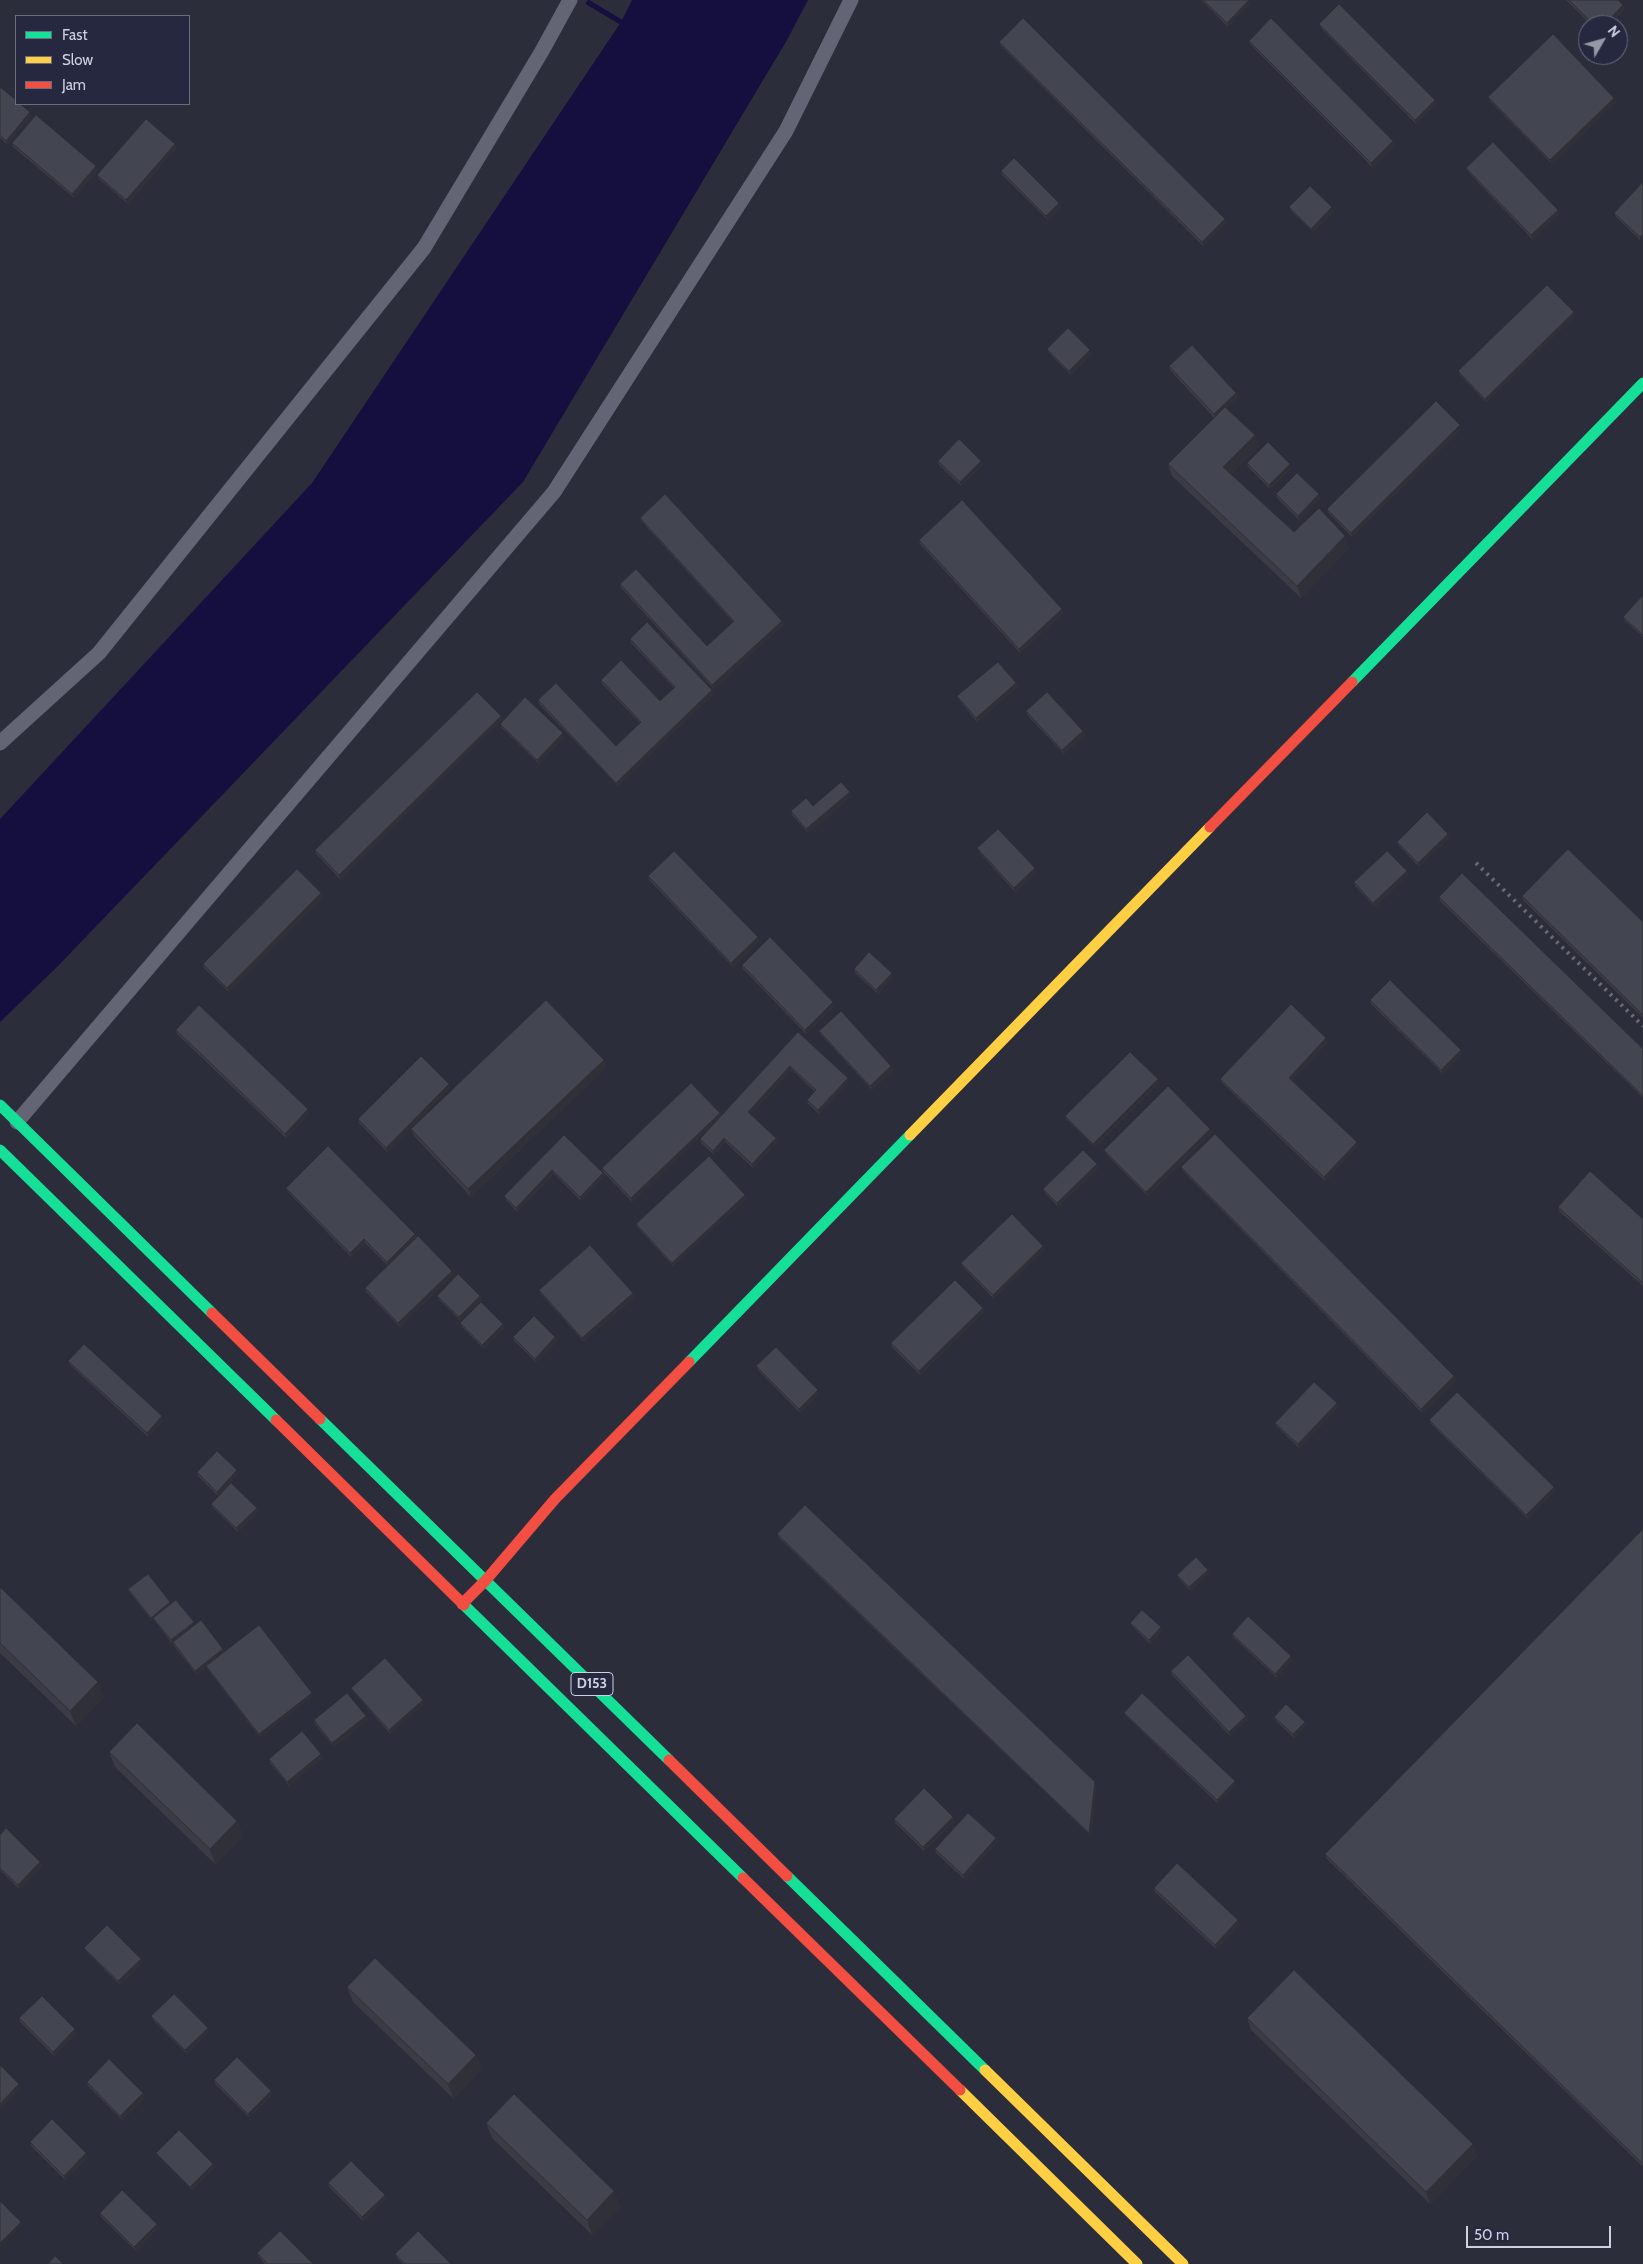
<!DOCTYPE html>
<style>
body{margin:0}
#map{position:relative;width:1643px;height:2264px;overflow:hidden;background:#2c2d3a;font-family:Cabin,sans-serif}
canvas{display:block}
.legend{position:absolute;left:15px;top:15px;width:175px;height:90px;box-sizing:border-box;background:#262840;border:1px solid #6a6c80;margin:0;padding:6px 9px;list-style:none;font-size:15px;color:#cfd1e1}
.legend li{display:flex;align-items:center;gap:10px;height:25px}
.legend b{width:25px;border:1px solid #6a6c80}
.north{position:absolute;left:1578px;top:15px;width:50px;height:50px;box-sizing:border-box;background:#262840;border:1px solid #6a6c80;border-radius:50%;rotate:52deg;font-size:14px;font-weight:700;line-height:20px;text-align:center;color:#cfd1e1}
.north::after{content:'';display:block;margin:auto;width:18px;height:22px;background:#9698a7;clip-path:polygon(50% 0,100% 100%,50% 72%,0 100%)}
.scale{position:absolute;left:1466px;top:2226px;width:145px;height:22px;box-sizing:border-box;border:2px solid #cfd1e1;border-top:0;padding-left:6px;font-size:15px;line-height:18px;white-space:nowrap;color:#cfd1e1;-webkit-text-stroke:4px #262840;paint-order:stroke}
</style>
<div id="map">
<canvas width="1643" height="2264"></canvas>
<ul class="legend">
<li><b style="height:6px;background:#16e098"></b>Fast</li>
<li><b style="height:6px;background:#ffcf43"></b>Slow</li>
<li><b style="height:6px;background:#f24e42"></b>Jam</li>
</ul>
<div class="north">N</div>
<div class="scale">50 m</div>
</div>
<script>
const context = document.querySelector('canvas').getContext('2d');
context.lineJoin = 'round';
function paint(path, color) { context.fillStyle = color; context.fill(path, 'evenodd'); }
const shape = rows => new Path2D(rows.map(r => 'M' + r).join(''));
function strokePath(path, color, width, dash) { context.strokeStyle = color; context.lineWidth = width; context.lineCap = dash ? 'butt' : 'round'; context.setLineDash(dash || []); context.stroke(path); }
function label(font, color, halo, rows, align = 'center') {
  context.font = font + ' Cabin,sans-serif'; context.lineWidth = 4; context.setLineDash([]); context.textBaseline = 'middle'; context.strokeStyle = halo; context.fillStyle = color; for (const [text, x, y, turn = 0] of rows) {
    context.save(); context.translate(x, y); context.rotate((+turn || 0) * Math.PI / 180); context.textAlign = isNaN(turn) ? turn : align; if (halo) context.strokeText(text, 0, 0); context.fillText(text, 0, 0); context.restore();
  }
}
paint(shape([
 [632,0,808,0,787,40,523,482,57,967,0,1022,0,819,312,483,621,22]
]), '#150f3f');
strokePath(shape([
 [589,3,626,25]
]), '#150f3f', 5.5);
strokePath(shape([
 [0,743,99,653,424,248,542,51,570,0],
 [17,1122,554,492,786,131,851,0]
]), '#636574', 15);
strokePath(shape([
 [1352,682,1643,383],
 [0,1105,212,1313],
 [0,1150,276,1420],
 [689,1362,910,1135],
 [320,1419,669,1760],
 [464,1605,743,1878],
 [787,1876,985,2070]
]), '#16e098', 11);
strokePath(shape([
 [910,1135,1210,827],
 [985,2070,1183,2264],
 [960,2090,1137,2264]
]), '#ffcf43', 11);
strokePath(shape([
 [1210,827,1352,682],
 [212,1313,320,1419],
 [276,1420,464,1605],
 [462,1604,486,1580,555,1499,689,1362],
 [669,1760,787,1876],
 [743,1878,960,2090]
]), '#f24e42', 11);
strokePath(shape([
 [1476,863,1643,1026]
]), '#696a76', 4, [2.5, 5]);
paint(shape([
 [1201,0,1249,0,1250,4,1228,27],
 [1566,0,1618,0,1625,9,1609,25,1591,25],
 [1319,24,1435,100,1436,104,1416,124,1321,28],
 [1249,41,1394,145,1372,167,1250,44],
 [999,42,1225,219,1226,223,1203,246,1001,46],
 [0,87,31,116,7,144,0,138],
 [1488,97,1614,98,1616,102,1552,164,1490,101],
 [12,143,96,166,98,170,74,198,13,147],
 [175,144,176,148,128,204,99,179,97,175],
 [1466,168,1559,214,1532,239,1468,172],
 [1001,171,1061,207,1048,220,1002,175],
 [1643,182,1641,241,1615,216,1614,213],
 [1289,207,1334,211,1313,232,1291,211],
 [1575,316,1486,402,1460,375,1458,371],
 [1047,349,1090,350,1092,354,1071,375,1049,353],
 [1169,366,1236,393,1238,397,1226,408,1255,435,1259,447,1231,474,1294,532,1349,548,1301,598,1172,476,1168,464,1214,418,1170,370],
 [1461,429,1352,537,1328,512,1327,509],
 [938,461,981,461,982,465,961,486,939,465],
 [1247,463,1291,468,1270,489,1248,467],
 [1276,494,1320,498,1299,520,1277,498],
 [640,518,782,621,783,625,714,689,621,588,620,584,707,646,733,622,641,521],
 [919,540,1063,613,1020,653,920,544],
 [1643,595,1643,637,1625,621,1623,617],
 [630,639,712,690,714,694,618,786,539,704,538,700,616,746,640,723,602,684,601,680,660,701,674,688,631,643],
 [1018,687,977,722,959,700,957,696],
 [1026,711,1085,735,1064,754,1027,715],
 [501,716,502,720,340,879,316,854,315,850],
 [500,724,565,737,539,764,501,727],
 [852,796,808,833,792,815,791,811,813,806],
 [1448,834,1449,838,1419,867,1399,846,1397,842],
 [977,848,1035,868,1036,872,1015,892,979,852],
 [1408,875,1375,907,1355,886,1354,882],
 [648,876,758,937,759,941,733,967,649,880],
 [1522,896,1643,922,1643,1018,1523,900],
 [323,897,229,992,204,968,203,964],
 [1439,897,1643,1049,1643,1098,1440,901],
 [742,965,834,1006,806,1034,743,969],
 [854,969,893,977,878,994,855,973],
 [1370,1000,1462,1054,1443,1074,1371,1004],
 [176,1030,308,1109,310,1113,286,1138,177,1034],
 [819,1031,891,1066,893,1070,872,1090,821,1035],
 [798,1032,849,1081,819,1114,808,1104,807,1100,814,1091,792,1070,751,1114,778,1141,753,1168,725,1142,714,1155,701,1143,700,1139,710,1127,632,1202,603,1172,602,1168,720,1113,721,1116],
 [1328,1042,1292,1080,1358,1146,1325,1181,1222,1083,1220,1079],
 [604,1060,606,1068,471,1197,414,1136,411,1129],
 [1159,1083,1095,1147,1067,1120,1065,1116],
 [450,1088,387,1152,359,1123,358,1119],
 [1212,1132,1148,1196,1106,1154,1104,1150],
 [564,1135,603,1173,604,1177,581,1201,554,1174,517,1212,506,1200,504,1196],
 [1097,1164,1098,1168,1058,1207,1045,1193,1043,1189],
 [1181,1167,1454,1376,1456,1380,1422,1413,1183,1171],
 [286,1188,415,1234,416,1238,453,1275,400,1327,366,1292,365,1288,388,1266,365,1243,351,1257,287,1191],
 [746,1199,673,1266,637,1227,636,1224],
 [1558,1207,1643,1219,1643,1286,1559,1211],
 [1043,1246,1045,1250,994,1299,963,1267,961,1263],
 [539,1290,633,1293,634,1297,584,1342,541,1294],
 [437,1296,480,1296,482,1300,461,1321,439,1300],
 [983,1308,984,1312,920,1375,892,1347,891,1343],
 [460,1323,505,1327,484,1349,462,1327],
 [513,1337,555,1337,557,1341,536,1362,514,1341],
 [68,1361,164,1420,148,1437,70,1365],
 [756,1366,819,1394,800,1413,758,1370],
 [1337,1403,1338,1407,1299,1448,1277,1427,1275,1423],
 [1429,1420,1554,1487,1555,1491,1528,1519,1431,1424],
 [197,1472,238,1474,218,1496,198,1476],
 [211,1504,258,1511,238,1532,213,1508],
 [1643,1529,1643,2165,1642,2166,1326,1858,1325,1854],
 [777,1534,1096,1786,1091,1836,779,1538],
 [1208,1570,1209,1574,1191,1591,1179,1579,1177,1575],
 [0,1587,104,1697,76,1726,0,1653],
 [128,1589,170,1602,171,1604,194,1622,194,1624,224,1652,312,1693,313,1696,260,1737,208,1670,206,1667,197,1675,174,1646,173,1643,172,1644,154,1620,152,1621,130,1593],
 [1130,1623,1162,1631,1150,1644,1132,1626],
 [1232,1634,1291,1656,1293,1660,1277,1678,1234,1638],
 [1171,1671,1246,1716,1247,1720,1230,1736,1172,1675],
 [351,1688,424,1704,390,1734,353,1691],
 [1124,1713,1236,1785,1218,1804,1126,1716],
 [366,1716,368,1720,334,1747,315,1724,314,1720],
 [1274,1717,1305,1722,1306,1725,1294,1738,1276,1721],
 [109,1752,237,1821,243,1836,215,1864,115,1767],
 [321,1754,323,1758,289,1786,270,1763,269,1759],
 [953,1817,954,1821,924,1851,895,1823,894,1819],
 [0,1835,40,1862,42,1866,19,1889,0,1870],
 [996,1838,997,1842,964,1879,936,1853,935,1849],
 [1154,1888,1240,1924,1216,1949,1155,1892],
 [84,1948,142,1963,120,1985,86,1951],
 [347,1987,476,2055,481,2070,454,2099,353,2002],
 [151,2016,209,2031,187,2054,153,2020],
 [19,2018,77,2033,54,2056,20,2022],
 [1247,2018,1477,2156,1430,2204,1251,2030],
 [214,2080,271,2091,272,2095,249,2117,215,2084],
 [87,2082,145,2097,122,2120,88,2086],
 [486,2123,614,2191,620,2207,592,2235,492,2138],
 [30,2142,88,2157,65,2180,31,2146],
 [156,2153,213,2164,215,2167,192,2190,158,2156],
 [328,2183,385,2195,386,2198,363,2221,329,2187],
 [100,2213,158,2228,136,2251,101,2217],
 [257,2253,313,2264,265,2264,259,2257],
 [395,2254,451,2264,403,2264,397,2258]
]), '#3a3b45');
paint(shape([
 [1249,0,1250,4,1228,27,1227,23],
 [1623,5,1625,9,1609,25,1604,25],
 [1614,98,1616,102,1552,164,1550,160],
 [1435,100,1436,104,1416,124,1415,120],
 [30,112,31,116,7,144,6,141],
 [1393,141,1394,145,1372,167,1371,163],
 [175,144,176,148,128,204,126,200],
 [96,166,98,170,74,198,72,194],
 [1059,203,1061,207,1048,220,1046,216],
 [1332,207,1334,211,1313,232,1311,229],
 [1558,210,1559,214,1532,239,1531,235],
 [1225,219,1226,223,1203,246,1202,242],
 [1643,234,1643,239,1641,241,1640,237],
 [1574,312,1575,316,1486,402,1485,399],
 [1090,350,1092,354,1071,375,1069,371],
 [1236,393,1238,397,1215,418,1214,414],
 [1460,425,1461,429,1352,537,1351,533],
 [1255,435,1259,447,1227,478,1223,467],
 [981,461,982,465,961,486,960,482],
 [1290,464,1291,468,1270,489,1269,485],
 [1319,494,1320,498,1299,520,1298,516],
 [1345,536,1349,548,1301,598,1297,586],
 [1062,609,1063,613,1020,653,1019,649],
 [782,621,783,625,714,689,712,685],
 [1016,683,1018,687,977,722,976,718],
 [712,690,714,694,618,786,616,783],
 [501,716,502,720,340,879,339,875],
 [1083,731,1085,735,1064,754,1062,750],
 [563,733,565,737,539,764,537,760],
 [850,792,852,796,808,833,806,829],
 [1448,834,1449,838,1419,867,1418,863],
 [1035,868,1036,872,1015,892,1014,888],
 [1407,871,1408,875,1375,907,1373,903],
 [321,893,323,897,229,992,227,988],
 [758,937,759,941,733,967,731,963],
 [892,973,893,977,878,994,876,990],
 [833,1002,834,1006,806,1034,805,1030],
 [1326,1038,1328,1042,1290,1082,1289,1078],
 [1461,1050,1462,1054,1443,1074,1441,1070],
 [604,1060,606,1068,471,1197,468,1189],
 [790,1066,792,1070,750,1116,748,1112],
 [891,1066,893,1070,872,1090,870,1086],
 [848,1078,849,1081,819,1114,818,1110],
 [1158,1079,1159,1083,1095,1147,1093,1144],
 [449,1084,450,1088,387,1152,386,1148],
 [308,1109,310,1113,286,1138,285,1134],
 [720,1113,721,1117,632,1202,631,1198],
 [1210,1129,1212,1132,1148,1196,1146,1192],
 [724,1138,725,1142,714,1155,713,1151],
 [776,1138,778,1141,753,1168,752,1164],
 [1357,1142,1358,1146,1325,1181,1324,1177],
 [1097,1164,1098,1168,1058,1207,1057,1203],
 [552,1170,554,1174,517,1212,516,1208],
 [603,1173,604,1177,581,1201,580,1197],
 [745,1195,746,1199,673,1266,672,1263],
 [415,1234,417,1238,388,1266,387,1262],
 [364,1239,365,1243,351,1257,350,1253],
 [1043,1246,1045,1250,994,1299,993,1295],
 [452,1271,453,1275,400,1327,398,1323],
 [633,1293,634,1297,584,1342,582,1338],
 [480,1296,482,1300,461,1321,459,1317],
 [983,1308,984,1312,920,1375,919,1371],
 [503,1324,505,1327,484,1349,482,1345],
 [555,1337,557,1341,536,1362,535,1359],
 [1454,1376,1456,1380,1422,1413,1421,1409],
 [818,1390,819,1394,800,1413,799,1409],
 [1337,1403,1338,1407,1299,1448,1298,1444],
 [162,1416,164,1420,148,1437,147,1433],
 [237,1470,238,1474,218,1496,217,1492],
 [1554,1487,1555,1491,1528,1519,1526,1515],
 [257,1508,258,1511,238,1532,236,1528],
 [1208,1570,1209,1574,1191,1591,1189,1587],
 [170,1602,172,1606,153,1618,154,1620,152,1621,151,1618],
 [194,1622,195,1626,172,1644,171,1640],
 [1161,1627,1162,1631,1150,1644,1149,1640],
 [223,1649,225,1653,197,1675,195,1671],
 [1291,1656,1293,1660,1277,1678,1275,1674],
 [98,1682,104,1697,76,1726,70,1711],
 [312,1693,313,1696,260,1737,259,1734],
 [423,1700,424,1704,390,1734,389,1730],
 [366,1716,368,1720,334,1747,332,1743],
 [1246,1716,1247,1720,1230,1736,1229,1732],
 [1305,1722,1306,1725,1294,1738,1293,1734],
 [321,1754,323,1758,289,1786,287,1782],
 [1235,1781,1236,1785,1218,1804,1217,1800],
 [1095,1782,1096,1786,1091,1836,1089,1833],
 [953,1817,954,1821,924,1851,923,1847],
 [237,1821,243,1836,215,1864,210,1849],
 [996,1838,997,1842,964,1879,963,1875],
 [40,1862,42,1866,19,1889,18,1885],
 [1238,1920,1240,1924,1216,1949,1215,1945],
 [141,1959,142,1963,120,1985,118,1981],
 [208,2028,209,2031,187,2054,185,2050],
 [75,2029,77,2033,54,2056,53,2052],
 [476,2055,481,2070,454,2099,448,2084],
 [19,2084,21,2088,0,2109,0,2104],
 [271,2091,272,2095,249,2117,248,2114],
 [143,2093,145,2097,122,2120,120,2116],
 [1473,2144,1477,2156,1430,2204,1426,2192],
 [86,2153,88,2157,65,2180,64,2176],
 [213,2164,215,2167,192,2190,190,2187],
 [614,2191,620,2207,592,2235,587,2220],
 [385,2195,386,2198,363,2221,362,2217],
 [21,2222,22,2225,0,2248,0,2243],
 [157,2224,158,2228,136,2251,134,2247]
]), '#2f3038');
const building = shape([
 [1203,0,1249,0,1227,23,1203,0],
 [1569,0,1618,0,1623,5,1604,25,1594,25,1569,0],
 [1339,4,1435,100,1415,120,1319,24,1339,4],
 [1023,18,1225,219,1202,242,999,42,1023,18],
 [1271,18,1393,141,1371,163,1249,41,1271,18],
 [1553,34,1614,98,1550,160,1488,97,1553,34],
 [0,87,16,100,16,104,20,104,30,112,6,141,0,135,0,87],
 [36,115,96,166,72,194,12,143,36,115],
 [146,119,175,144,126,200,97,175,146,119],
 [1493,142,1558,210,1531,235,1466,168,1493,142],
 [1014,158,1059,203,1046,216,1001,171,1014,158],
 [1643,182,1643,234,1640,237,1614,213,1643,182],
 [1310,186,1332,207,1311,229,1289,207,1310,186],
 [1547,285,1574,312,1485,399,1458,371,1547,285],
 [1068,328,1090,350,1069,371,1047,349,1068,328],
 [1192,345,1236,393,1214,414,1169,366,1192,345],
 [1436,401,1460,425,1351,533,1327,509,1436,401],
 [1225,407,1255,435,1223,467,1294,532,1319,508,1345,536,1297,586,1168,464,1225,407],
 [959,439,981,461,960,482,938,461,959,439],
 [1268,442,1290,464,1269,485,1247,463,1268,442],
 [1297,473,1319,494,1298,516,1276,494,1297,473],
 [665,494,782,621,712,685,620,584,636,569,707,646,734,621,640,518,665,494],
 [962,500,1062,609,1019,649,919,540,962,500],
 [1643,595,1643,635,1623,617,1643,595],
 [647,622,712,690,616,783,538,700,556,683,616,746,641,722,601,680,621,660,660,701,675,687,630,639,647,622],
 [998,662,1016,683,976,718,957,696,998,662],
 [477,692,501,716,339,875,315,850,477,692],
 [1047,692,1083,731,1062,750,1026,711,1047,692],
 [525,697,563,733,537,760,500,724,525,697],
 [841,782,850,792,806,829,791,811,806,798,813,806,841,782],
 [1427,812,1448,834,1418,863,1397,842,1427,812],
 [998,829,1035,868,1014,888,977,848,998,829],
 [1568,849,1643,922,1643,1015,1522,896,1568,849],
 [674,851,758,937,731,963,648,876,674,851],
 [1387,851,1407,871,1373,903,1354,882,1387,851],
 [297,869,321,893,227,988,203,964,297,869],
 [1462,873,1643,1049,1643,1096,1439,897,1462,873],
 [770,937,833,1002,805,1030,742,965,770,937],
 [869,952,892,973,876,990,854,969,869,952],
 [1390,980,1461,1050,1441,1070,1370,1000,1390,980],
 [546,1000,604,1060,468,1189,411,1129,546,1000],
 [1291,1004,1326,1038,1289,1078,1357,1142,1324,1177,1220,1079,1291,1004],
 [199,1005,308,1109,285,1134,176,1030,199,1005],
 [841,1011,891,1066,870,1086,819,1031,841,1011],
 [798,1032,848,1078,818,1110,807,1100,816,1090,790,1066,748,1112,776,1138,752,1164,724,1138,713,1151,700,1139,798,1032],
 [1130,1052,1158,1079,1093,1144,1065,1116,1130,1052],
 [421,1056,449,1084,386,1148,358,1119,421,1056],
 [691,1083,720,1113,631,1198,602,1168,691,1083],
 [1168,1086,1210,1129,1146,1192,1104,1150,1168,1086],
 [1215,1134,1454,1376,1421,1409,1181,1167,1215,1134],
 [564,1135,603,1173,580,1197,552,1170,516,1208,504,1196,564,1135],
 [328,1146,415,1234,387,1262,364,1239,350,1253,286,1188,328,1146],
 [1083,1150,1097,1164,1057,1203,1043,1189,1083,1150],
 [709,1156,745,1195,672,1263,636,1224,709,1156],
 [1590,1171,1643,1219,1643,1283,1558,1207,1590,1171],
 [1012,1214,1043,1246,993,1295,961,1263,1012,1214],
 [418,1236,452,1271,398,1323,365,1288,418,1236],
 [590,1245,633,1293,582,1338,539,1290,590,1245],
 [458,1274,480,1296,459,1317,437,1296,458,1274],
 [955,1280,983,1308,919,1371,891,1343,955,1280],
 [481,1302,503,1324,482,1345,460,1323,481,1302],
 [534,1316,555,1337,535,1359,513,1337,534,1316],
 [84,1344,162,1416,147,1433,68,1361,84,1344],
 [776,1347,818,1390,799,1409,756,1366,776,1347],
 [1314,1382,1337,1403,1298,1444,1275,1423,1314,1382],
 [1457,1392,1554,1487,1526,1515,1429,1420,1457,1392],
 [217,1451,237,1470,217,1492,197,1472,217,1451],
 [231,1483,257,1508,236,1528,211,1504,231,1483],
 [805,1505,1095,1782,1089,1833,777,1534,805,1505],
 [1643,1529,1643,2160,1641,2162,1325,1854,1643,1529],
 [1196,1557,1208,1570,1189,1587,1177,1575,1196,1557],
 [148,1574,170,1602,151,1618,128,1589,148,1574],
 [0,1587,98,1682,70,1711,0,1643,0,1587],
 [176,1600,194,1622,171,1640,153,1618,176,1600],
 [1142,1610,1161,1627,1149,1640,1130,1623,1142,1610],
 [1248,1616,1291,1656,1275,1674,1232,1634,1248,1616],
 [201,1620,223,1649,195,1671,173,1642,201,1620],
 [259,1625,312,1693,259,1734,206,1666,259,1625],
 [1188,1655,1246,1716,1229,1732,1171,1671,1188,1655],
 [385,1658,423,1700,389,1730,351,1688,385,1658],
 [347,1693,366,1716,332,1743,314,1720,347,1693],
 [1142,1693,1235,1781,1217,1800,1124,1713,1142,1693],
 [1286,1704,1305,1722,1293,1734,1274,1717,1286,1704],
 [137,1723,237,1821,210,1849,109,1752,137,1723],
 [302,1731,321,1754,287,1782,269,1759,302,1731],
 [924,1788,953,1817,923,1847,894,1819,924,1788],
 [968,1813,996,1838,963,1875,935,1849,968,1813],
 [6,1828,40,1862,18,1885,0,1868,0,1835,6,1828],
 [1177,1863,1238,1920,1215,1945,1154,1888,1177,1863],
 [107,1925,141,1959,118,1981,84,1948,107,1925],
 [375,1958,476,2055,448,2084,347,1987,375,1958],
 [1294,1970,1473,2144,1426,2192,1247,2018,1294,1970],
 [174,1994,208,2028,185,2050,151,2016,174,1994],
 [42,1996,75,2029,53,2052,19,2018,42,1996],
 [237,2057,271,2091,248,2114,214,2080,237,2057],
 [109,2059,143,2093,120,2116,87,2082,109,2059],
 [0,2065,19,2084,0,2104,0,2065],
 [514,2094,614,2191,587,2220,486,2123,514,2094],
 [52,2119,86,2153,64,2176,30,2142,52,2119],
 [179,2130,213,2164,190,2187,156,2153,179,2130],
 [351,2161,385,2195,362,2217,328,2183,351,2161],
 [122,2190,157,2224,134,2247,100,2213,122,2190],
 [0,2201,21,2222,0,2243,0,2201],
 [280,2231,313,2264,268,2264,257,2253,280,2231],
 [418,2231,451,2264,405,2264,395,2254,418,2231],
 [55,2256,63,2264,48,2264,55,2256]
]);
paint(building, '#434550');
strokePath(building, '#2f3038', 1);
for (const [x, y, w] of [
 [592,1684,42]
]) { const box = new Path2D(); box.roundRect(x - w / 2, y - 11.5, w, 23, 4); context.fillStyle = '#262840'; context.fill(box); strokePath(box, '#cfd1e1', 1); }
label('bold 14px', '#cfd1e1', null, [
 ["D153",592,1684]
]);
</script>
